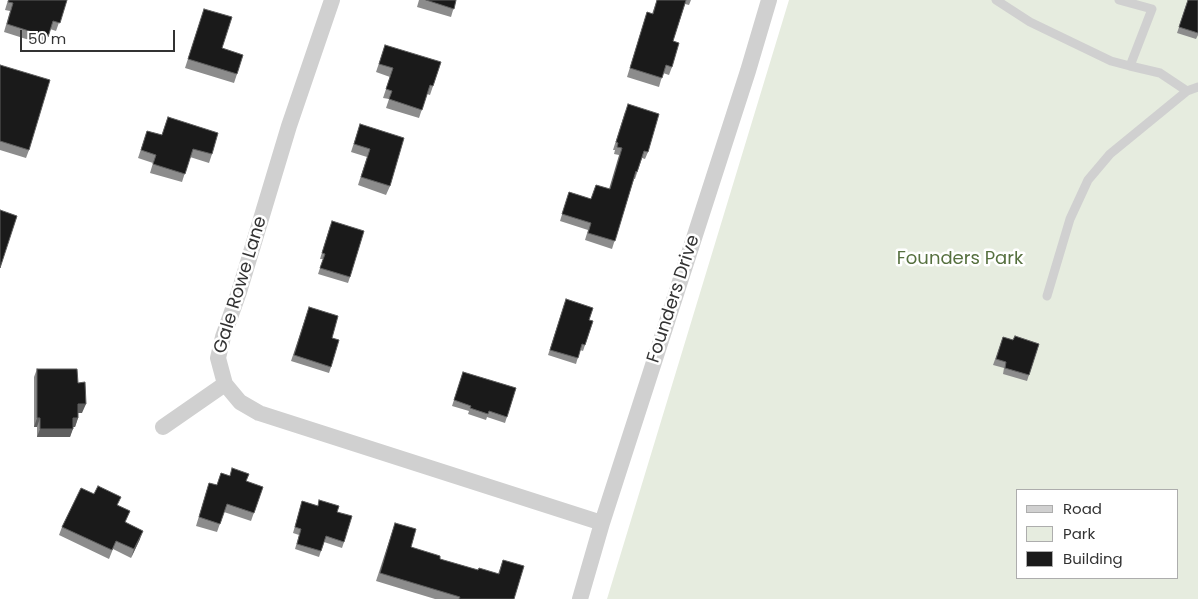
<!DOCTYPE html>
<style>
body{margin:0}
#map{position:relative;width:1198px;height:599px;overflow:hidden;background:#fff;font-family:Poppins,sans-serif}
canvas{display:block}
.legend{position:absolute;left:1016px;top:489px;width:162px;height:90px;box-sizing:border-box;background:#fff;border:1px solid #adadad;margin:0;padding:6px 9px;list-style:none;font-size:15px;color:#333}
.legend li{display:flex;align-items:center;gap:10px;height:25px}
.legend b{width:25px;border:1px solid #adadad}
.scale{position:absolute;left:20px;top:30px;width:155px;height:22px;box-sizing:border-box;border:2px solid #333;border-top:0;padding-left:6px;font-size:15px;line-height:18px;white-space:nowrap;color:#333;-webkit-text-stroke:4px #fff;paint-order:stroke}
</style>
<div id="map">
<canvas width="1198" height="599"></canvas>
<ul class="legend">
<li><b style="height:6px;background:#d0d0d0"></b>Road</li>
<li><b style="height:14px;background:#e6ecdf"></b>Park</li>
<li><b style="height:14px;background:#1a1a1a"></b>Building</li>
</ul>
<div class="scale">50 m</div>
</div>
<script>
const context = document.querySelector('canvas').getContext('2d');
context.lineJoin = 'round';
function paint(path, color) { context.fillStyle = color; context.fill(path, 'evenodd'); }
const shape = rows => new Path2D(rows.map(r => 'M' + r).join(''));
function strokePath(path, color, width, dash) { context.strokeStyle = color; context.lineWidth = width; context.lineCap = dash ? 'butt' : 'round'; context.setLineDash(dash || []); context.stroke(path); }
function label(font, color, halo, rows, align = 'center') {
  context.font = font + ' Poppins,sans-serif'; context.lineWidth = 5; context.setLineDash([]); context.textBaseline = 'middle'; context.strokeStyle = halo; context.fillStyle = color; for (const [text, x, y, turn = 0] of rows) {
    context.save(); context.translate(x, y); context.rotate((+turn || 0) * Math.PI / 180); context.textAlign = isNaN(turn) ? turn : align; if (halo) context.strokeText(text, 0, 0); context.fillText(text, 0, 0); context.restore();
  }
}
paint(shape([
 [789,0,1198,0,1198,599,607,599],
 [1017,490,1177,490,1177,578,1017,578]
]), '#e6ecdf');
strokePath(shape([
 [996,0,1030,22,1111,61,1130,66,1152,9,1119,0],
 [1130,66,1160,73,1187,91,1198,87],
 [1047,296,1070,219,1088,180,1110,154,1187,91]
]), '#d0d0d0', 9);
strokePath(shape([
 [332,0,289,126,239,292,223,337,218,358,225,384,240,402,259,413,602,523],
 [163,427,225,384],
 [580,599,602,523,748,71,769,0]
]), '#d0d0d0', 16);
paint(shape([
 [8,0,67,0,56,31,50,29,45,45,4,32,10,11,5,10],
 [419,0,456,0,451,17,417,7],
 [657,0,691,0,689,5,685,4,673,41,672,67,669,75,663,73,659,87,627,77,647,12,652,14],
 [1188,0,1198,0,1198,35,1196,39,1177,33],
 [204,9,222,48,237,74,234,83,185,68],
 [385,45,433,86,430,95,427,94,419,118,386,108,389,99,383,98,390,77,376,72],
 [0,65,29,150,26,158,0,150],
 [625,112,648,152,645,159,642,158,635,179,634,179,612,249,585,240,588,230,560,221,569,192,591,199,596,185,609,189,619,155,614,154,615,150,613,150],
 [168,117,212,154,209,163,190,157,182,182,150,173,153,163,138,158,147,131,162,135],
 [360,124,390,186,386,195,358,185,367,157,351,152],
 [330,226,350,277,348,283,318,274,323,259,320,259],
 [564,305,589,320,593,321,583,351,580,350,576,364,548,355],
 [307,313,332,338,331,367,329,373,291,361],
 [1003,337,1013,340,1039,344,1027,381,1003,374,1004,368,993,365],
 [37,369,78,383,82,413,78,413,78,418,75,427,73,427,70,437,37,437,37,427,34,427,34,377],
 [463,372,516,388,505,423,487,417,486,420,468,414,469,411,452,406],
 [221,473,263,487,251,521,224,512,217,532,196,526,209,483,217,485],
 [302,501,337,512,344,542,342,548,324,542,319,557,295,549,299,535,293,533],
 [118,505,126,523,140,539,131,558,113,549,109,559,59,535,62,527],
 [395,523,411,547,440,559,478,570,498,574,503,560,514,599,435,599,376,581]
]), '#8c8c8c');
paint(shape([
 [78,404,86,404,82,413,75,413],
 [37,418,40,418,37,427,34,427],
 [73,418,78,418,75,427,70,427],
 [40,429,73,429,70,437,37,437],
 [143,531,140,539,131,558,134,549]
]), '#5f5f5f');
const building = shape([
 [9,0,67,0,60,23,53,21,48,37,7,24,13,3,8,2,9,0],
 [426,0,456,0,454,9,426,0],
 [657,0,686,0,673,41,679,43,672,67,666,65,662,78,630,68,647,12,653,14,657,0],
 [1188,0,1198,0,1198,33,1179,27,1188,0],
 [204,9,232,17,222,48,243,55,237,74,188,59,204,9],
 [385,45,441,62,433,86,430,85,422,110,389,99,392,91,386,89,393,68,379,64,385,45],
 [0,65,50,80,29,150,0,141,0,65],
 [628,104,659,114,648,152,644,151,637,172,636,171,615,241,588,233,591,223,562,214,569,192,591,199,596,185,610,189,622,148,617,147,618,143,616,142,628,104],
 [168,117,218,133,212,154,193,149,185,174,153,164,156,155,141,150,147,131,162,135,168,117],
 [360,124,404,138,390,186,361,177,370,149,354,144,360,124],
 [0,210,17,216,0,268,0,210],
 [332,221,364,231,350,277,320,268,325,254,322,253,332,221],
 [566,299,593,308,589,320,593,321,585,345,582,344,578,358,550,350,566,299],
 [309,307,338,316,332,338,339,340,331,367,294,355,309,307],
 [1015,336,1039,344,1029,375,1005,368,1006,362,996,359,1003,337,1013,340,1015,336],
 [37,369,77,369,78,383,85,382,86,404,78,404,78,418,73,418,73,429,40,429,40,418,37,418,37,369],
 [463,372,516,388,507,417,489,411,488,414,470,408,471,406,454,400,463,372],
 [232,468,249,474,246,481,263,487,254,513,227,504,220,524,199,517,209,483,217,485,221,473,230,476,232,468],
 [98,486,121,497,117,505,130,511,125,522,143,531,134,549,116,541,112,550,62,527,81,488,94,494,98,486],
 [319,500,339,506,337,512,352,516,344,542,326,536,321,551,297,544,301,529,295,527,302,501,318,506,319,500],
 [395,523,416,529,411,547,440,556,440,559,478,570,479,568,499,574,503,560,524,566,514,599,459,599,460,597,380,573,395,523]
]);
paint(building, '#1a1a1a');
strokePath(building, '#5f5f5f', 1);
label('18px', '#56703f', '#fff', [
 ["Founders Park",960,259]
]);
label('18px', '#333', '#fff', [
 ["Gale Rowe Lane",241,285,-73],
 ["Founders Drive",674,299,-72]
]);
</script>
